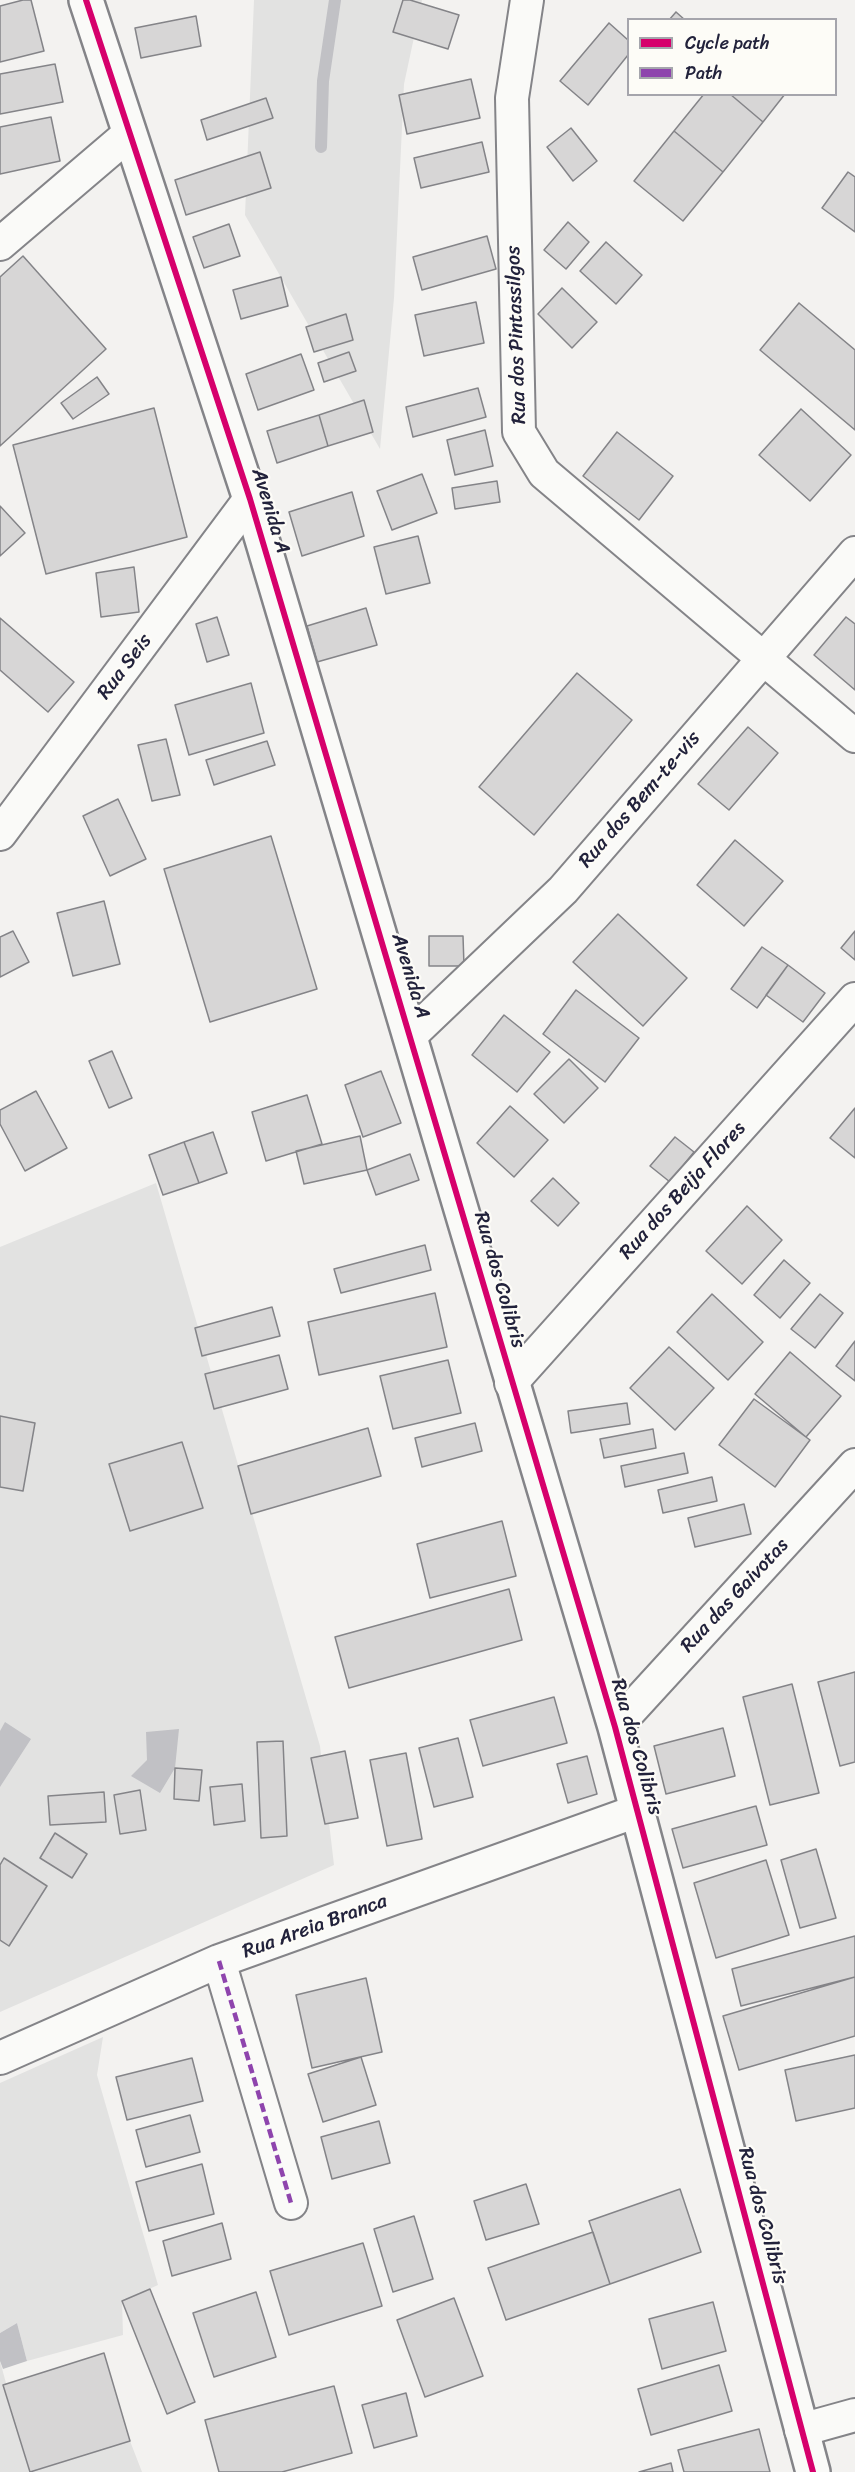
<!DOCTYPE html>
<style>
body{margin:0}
#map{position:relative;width:855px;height:2472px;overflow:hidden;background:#f3f2f0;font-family:Sriracha,sans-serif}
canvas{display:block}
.legend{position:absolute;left:627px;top:18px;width:210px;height:78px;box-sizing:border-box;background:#fdfcf7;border:2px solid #a5a5ac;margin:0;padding:8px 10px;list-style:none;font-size:18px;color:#22223b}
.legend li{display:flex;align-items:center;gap:12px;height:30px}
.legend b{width:30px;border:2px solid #a5a5ac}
</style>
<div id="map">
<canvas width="855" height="2472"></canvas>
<ul class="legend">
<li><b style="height:8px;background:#d6006c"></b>Cycle path</li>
<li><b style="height:8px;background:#8e44ad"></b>Path</li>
</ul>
</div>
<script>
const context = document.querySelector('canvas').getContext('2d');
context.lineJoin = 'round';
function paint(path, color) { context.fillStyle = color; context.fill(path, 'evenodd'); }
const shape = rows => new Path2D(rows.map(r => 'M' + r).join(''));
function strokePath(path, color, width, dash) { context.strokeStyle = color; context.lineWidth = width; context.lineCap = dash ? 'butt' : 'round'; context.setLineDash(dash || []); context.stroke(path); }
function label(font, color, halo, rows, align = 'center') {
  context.font = font + ' Sriracha,sans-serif'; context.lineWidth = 4.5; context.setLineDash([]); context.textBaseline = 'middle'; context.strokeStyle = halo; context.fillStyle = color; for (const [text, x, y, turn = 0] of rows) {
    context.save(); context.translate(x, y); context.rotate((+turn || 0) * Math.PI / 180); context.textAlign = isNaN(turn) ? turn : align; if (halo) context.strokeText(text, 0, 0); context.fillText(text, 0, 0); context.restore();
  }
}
paint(shape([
 [254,0,422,0,404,84,394,298,380,449,245,215],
 [156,1183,320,1746,334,1865,0,2012,0,1247],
 [103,2037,97,2075,158,2285,122,2301,123,2335,27,2361,17,2323,0,2333,0,2083],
 [0,2361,30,2472,130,2441,142,2472,0,2472]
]), '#e2e2e1');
paint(shape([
 [5,1722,31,1739,0,1787,0,1731],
 [179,1729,175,1768,160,1793,131,1776,147,1760,146,1732],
 [17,2323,27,2361,3,2369,0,2361,0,2333]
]), '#c1c1c5');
strokePath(shape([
 [321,147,323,81,335,0]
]), '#c1c1c5', 12);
const building = shape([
 [23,0,31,0,44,51,0,62,0,6,23,0],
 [403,0,410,0,459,15,448,49,393,32,403,0],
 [676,12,685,20,669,20,676,12],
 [196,16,201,46,141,58,135,28,196,16],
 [609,23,628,40,628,55,588,105,560,81,609,23],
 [55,64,63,102,0,114,0,74,55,64],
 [471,79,480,118,407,134,399,95,471,79],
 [704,94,730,94,763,122,723,172,674,131,704,94],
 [730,94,785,94,763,122,730,94],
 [266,98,273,118,207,140,201,120,266,98],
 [51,117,60,161,0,174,0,127,51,117],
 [571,128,597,161,573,181,547,147,571,128],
 [674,131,723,172,683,221,634,181,674,131],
 [482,142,489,172,421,188,414,158,482,142],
 [260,152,271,188,186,215,175,180,260,152],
 [848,172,855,177,855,232,822,208,848,172],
 [568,222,589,242,566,269,544,250,568,222],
 [229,224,240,256,204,268,193,237,229,224],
 [487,236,496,269,422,290,413,257,487,236],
 [606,242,642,275,616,304,580,271,606,242],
 [23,256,106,349,0,446,0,277,23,256],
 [281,277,288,306,241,319,233,290,281,277],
 [562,288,597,322,572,348,538,314,562,288],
 [476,302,484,343,424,356,415,315,476,302],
 [799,303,855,350,855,430,760,350,799,303],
 [346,314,353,340,314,352,306,327,346,314],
 [349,352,356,371,324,382,318,363,349,352],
 [301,354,314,390,258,410,246,374,301,354],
 [97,377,109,394,73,419,61,403,97,377],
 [478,388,486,417,413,437,406,407,478,388],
 [364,400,373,432,328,446,319,415,364,400],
 [154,408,187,537,46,574,13,445,154,408],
 [801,409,851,455,810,501,759,455,801,409],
 [319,415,328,446,277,463,267,431,319,415],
 [485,430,493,466,455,475,447,440,485,430],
 [617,432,673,476,639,520,583,476,617,432],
 [422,474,437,513,392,530,377,491,422,474],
 [497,481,500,502,455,509,452,488,497,481],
 [352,492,364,536,302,556,289,512,352,492],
 [0,506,25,533,0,556,0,506],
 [418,536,430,583,386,594,374,547,418,536],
 [134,567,139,612,101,617,96,573,134,567],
 [366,608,377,645,317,662,307,626,366,608],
 [217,617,229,655,207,662,196,624,217,617],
 [846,617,855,624,855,690,814,655,846,617],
 [0,618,74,682,48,712,0,670,0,618],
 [577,673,632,720,534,835,479,787,577,673],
 [251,683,264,733,189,755,175,705,251,683],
 [748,727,778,753,729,810,698,784,748,727],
 [166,739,180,795,152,801,138,745,166,739],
 [267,741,275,765,214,785,206,760,267,741],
 [118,799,146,859,110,876,83,816,118,799],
 [271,836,317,989,210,1022,164,869,271,836],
 [735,840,783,881,744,926,697,885,735,840],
 [104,901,120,964,73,976,57,913,104,901],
 [618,914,687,978,643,1026,573,962,618,914],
 [13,931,29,962,0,977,0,937,13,931],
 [855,931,855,960,841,948,855,931],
 [429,936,463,936,464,966,429,966,429,936],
 [762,947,788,965,757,1008,731,989,762,947],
 [788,965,825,993,803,1022,766,995,788,965],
 [576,990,639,1038,605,1082,543,1034,576,990],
 [504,1015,550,1052,517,1092,472,1055,504,1015],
 [112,1051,132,1098,109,1108,89,1061,112,1051],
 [569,1059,598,1088,564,1123,534,1094,569,1059],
 [381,1071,401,1123,363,1137,345,1085,381,1071],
 [36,1091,67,1148,25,1171,0,1124,0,1110,36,1091],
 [307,1095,322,1144,266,1161,252,1112,307,1095],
 [510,1106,548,1140,514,1177,477,1143,510,1106],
 [855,1108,855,1158,830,1138,855,1108],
 [213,1132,227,1173,199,1183,184,1142,213,1132],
 [360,1136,367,1170,304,1184,296,1151,360,1136],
 [675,1137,694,1152,670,1182,650,1166,675,1137],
 [184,1142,199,1183,163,1195,149,1155,184,1142],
 [410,1154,419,1180,376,1195,367,1170,410,1154],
 [553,1178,579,1203,558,1226,531,1201,553,1178],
 [747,1206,782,1240,742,1284,706,1251,747,1206],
 [425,1245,431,1270,341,1293,334,1269,425,1245],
 [784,1260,810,1283,780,1318,754,1295,784,1260],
 [435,1293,447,1347,319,1375,308,1322,435,1293],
 [712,1294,763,1342,728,1380,677,1332,712,1294],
 [820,1294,843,1313,815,1348,791,1329,820,1294],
 [272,1307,280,1336,202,1356,195,1328,272,1307],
 [855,1341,855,1381,836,1366,855,1341],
 [669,1347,714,1388,675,1430,630,1388,669,1347],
 [790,1352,841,1396,806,1437,755,1394,790,1352],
 [279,1355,288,1389,214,1409,205,1374,279,1355],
 [448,1360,461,1413,393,1429,380,1376,448,1360],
 [754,1399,810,1440,775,1487,719,1445,754,1399],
 [627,1403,630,1424,571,1433,568,1411,627,1403],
 [0,1416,35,1423,23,1491,0,1487,0,1416],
 [475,1423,482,1451,422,1467,415,1438,475,1423],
 [368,1428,381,1476,251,1514,238,1466,368,1428],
 [653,1429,656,1448,604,1458,600,1439,653,1429],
 [182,1442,203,1508,130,1531,109,1464,182,1442],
 [684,1453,688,1473,625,1487,621,1466,684,1453],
 [712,1477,717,1501,663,1513,658,1490,712,1477],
 [744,1504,751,1534,695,1547,688,1518,744,1504],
 [502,1521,516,1576,430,1598,417,1544,502,1521],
 [509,1589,522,1640,349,1688,335,1637,509,1589],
 [855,1672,855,1762,840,1766,818,1682,855,1672],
 [792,1684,819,1793,770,1805,743,1697,792,1684],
 [554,1697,567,1743,483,1766,470,1720,554,1697],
 [723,1728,735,1776,666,1794,654,1746,723,1728],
 [458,1738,473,1797,434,1807,419,1748,458,1738],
 [283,1741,287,1836,261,1838,257,1742,283,1741],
 [345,1751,358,1818,325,1824,311,1758,345,1751],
 [406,1753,422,1839,387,1846,370,1760,406,1753],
 [587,1756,597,1794,568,1803,557,1764,587,1756],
 [175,1768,202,1770,199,1801,174,1799,175,1768],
 [242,1784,245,1821,214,1825,210,1787,242,1784],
 [140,1790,146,1830,120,1834,114,1795,140,1790],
 [104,1792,106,1822,50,1825,48,1796,104,1792],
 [756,1806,767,1845,683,1868,672,1829,756,1806],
 [55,1833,87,1854,72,1878,40,1858,55,1833],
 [816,1849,836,1918,800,1928,781,1860,816,1849],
 [4,1858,47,1886,9,1946,0,1940,0,1865,4,1858],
 [766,1860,789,1935,716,1958,694,1883,766,1860],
 [855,1936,855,1977,741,2006,732,1969,855,1936],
 [855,1977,855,2036,739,2070,723,2016,855,1977],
 [366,1978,382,2052,312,2068,296,1995,366,1978],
 [855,2055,855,2108,796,2121,785,2070,855,2055],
 [361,2057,376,2105,323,2122,308,2074,361,2057],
 [192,2058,203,2101,127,2120,116,2077,192,2058],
 [190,2115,200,2152,146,2167,136,2130,190,2115],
 [379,2121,390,2163,332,2179,321,2137,379,2121],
 [202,2164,214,2214,149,2231,136,2182,202,2164],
 [526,2184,539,2224,486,2240,474,2201,526,2184],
 [680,2189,701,2252,610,2284,589,2221,680,2189],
 [414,2216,433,2279,393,2292,374,2229,414,2216],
 [222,2223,231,2259,172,2276,163,2241,222,2223],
 [593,2232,610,2284,506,2320,488,2268,593,2232],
 [363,2243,382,2306,289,2335,270,2271,363,2243],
 [150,2289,195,2402,167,2414,122,2301,150,2289],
 [256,2292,276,2357,214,2377,193,2313,256,2292],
 [454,2298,483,2376,425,2397,397,2320,454,2298],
 [713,2302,726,2351,662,2369,649,2319,713,2302],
 [104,2353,130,2441,30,2472,3,2385,104,2353],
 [719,2365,732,2411,651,2435,638,2389,719,2365],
 [334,2386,352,2453,282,2472,219,2472,205,2420,334,2386],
 [406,2393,417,2436,374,2448,362,2405,406,2393],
 [759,2429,770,2472,684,2472,678,2450,759,2429],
 [671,2463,673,2472,639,2472,671,2463]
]);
paint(building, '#d7d6d6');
strokePath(building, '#848488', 1.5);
const street = shape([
 [527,0,512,98,519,432,544,473,855,736],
 [0,244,129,134],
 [0,834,250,499],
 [411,1035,563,890,855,553],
 [511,1383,855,999],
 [615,1727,855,1465],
 [219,1961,291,2203],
 [0,2058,219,1961,637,1811],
 [801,2430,855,2415]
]);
const secondary = shape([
 [86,0,250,499,615,1727,813,2472]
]);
strokePath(street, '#848488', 36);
strokePath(secondary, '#848488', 38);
strokePath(street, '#fafaf8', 32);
strokePath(secondary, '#fafaf8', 33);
strokePath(shape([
 [219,1961,291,2203]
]), '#8e44ad', 4.5, [9, 4.5]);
strokePath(shape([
 [86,0,250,499,615,1727,813,2472]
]), '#d6006c', 6);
label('20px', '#22223b', '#fdfcf7', [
 ["Rua dos Pintassilgos",517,335,-92],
 ["Avenida A",270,511,73],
 ["Rua Seis",125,667,-53],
 ["Rua dos Bem-te-vis",640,800,-49],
 ["Avenida A",410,976,73],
 ["Rua dos Beija Flores",683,1191,-48],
 ["Rua dos Colibris",499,1280,74],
 ["Rua das Gaivotas",735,1596,-47],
 ["Rua dos Colibris",636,1747,74],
 ["Rua Areia Branca",315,1927,-20],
 ["Rua dos Colibris",762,2216,75]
]);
</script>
